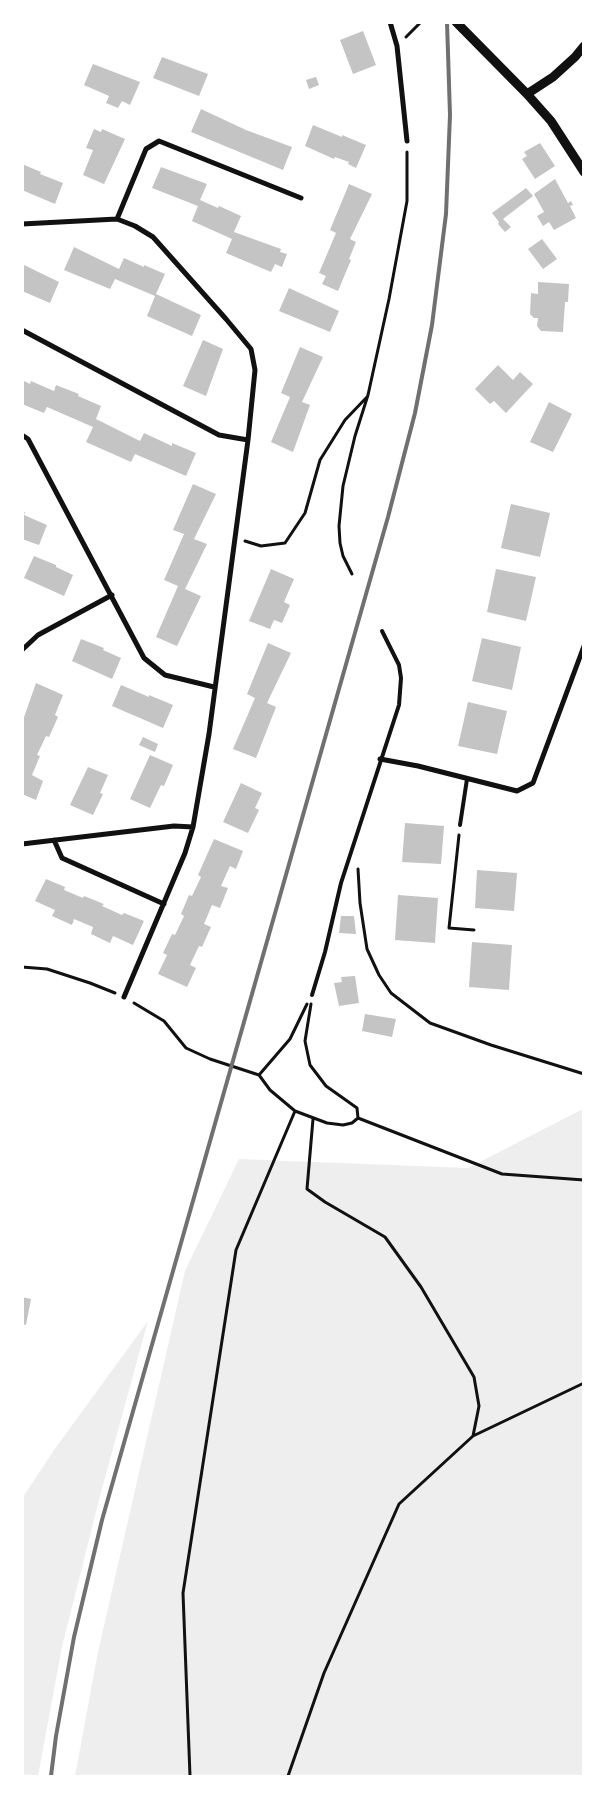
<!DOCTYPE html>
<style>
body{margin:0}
#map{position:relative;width:606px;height:1799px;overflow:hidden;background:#fff;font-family:Montserrat,sans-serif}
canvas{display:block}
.frame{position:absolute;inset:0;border:24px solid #fff;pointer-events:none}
</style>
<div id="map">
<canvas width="606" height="1799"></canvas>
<div class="frame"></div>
</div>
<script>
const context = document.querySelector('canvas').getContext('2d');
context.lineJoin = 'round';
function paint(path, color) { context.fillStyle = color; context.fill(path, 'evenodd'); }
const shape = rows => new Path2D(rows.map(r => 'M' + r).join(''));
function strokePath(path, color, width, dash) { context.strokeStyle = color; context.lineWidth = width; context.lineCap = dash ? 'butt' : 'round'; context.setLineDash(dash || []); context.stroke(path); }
paint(shape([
 [583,1109,583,1776,75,1776,98,1652,185,1271,239,1159,468,1168],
 [148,1321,100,1496,62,1647,38,1776,23,1776,23,1497,54,1450]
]), '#eee');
paint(shape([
 [363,31,376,65,353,74,340,40],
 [162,57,208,74,199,96,153,78],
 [93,64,140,82,130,105,122,101,118,108,106,103,109,96,84,85],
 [316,77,319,85,309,89,306,80],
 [201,109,246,130,292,147,283,170,191,132],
 [313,125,342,137,342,135,366,145,356,168,348,164,349,162,335,157,334,159,305,146],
 [94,129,101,132,102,129,125,139,104,184,83,175,93,150,86,148],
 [540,143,555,166,535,179,522,159,527,156,524,152],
 [22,164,41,172,40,174,63,183,55,204,22,190],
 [161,167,207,184,200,200,218,208,219,206,241,216,234,232,281,249,280,252,287,254,282,267,275,264,271,272,226,253,232,239,192,221,198,206,152,188],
 [555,179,568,203,571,201,573,205,570,206,576,218,554,230,549,222,543,226,537,216,544,212,534,194],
 [349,184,372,194,350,239,356,242,349,259,351,260,338,291,322,284,326,276,319,273,336,233,330,230],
 [526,188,533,196,503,219,511,227,505,232,498,224,499,222,492,213],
 [542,239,557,259,543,269,528,249],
 [74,247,119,269,124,258,144,267,144,265,165,274,156,294,201,315,192,336,147,316,155,296,115,279,110,289,64,270],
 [22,264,59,282,50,303,22,291],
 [538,282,569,284,568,302,565,302,563,332,541,331,537,326,538,318,534,318,530,314,531,293,538,294],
 [289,288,339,311,330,332,279,311],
 [203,340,223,349,206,396,183,386],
 [300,347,323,357,302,402,310,405,293,452,271,442,290,397,281,393],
 [498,365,513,380,520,372,533,384,506,413,494,401,490,404,475,389],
 [22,380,30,384,31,381,54,391,56,385,79,394,78,396,101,406,96,419,140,441,144,433,172,446,172,443,196,453,186,476,135,454,131,462,86,442,93,427,47,407,44,413,22,404],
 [549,402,572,414,553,452,530,442],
 [193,484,216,494,194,539,207,544,185,589,201,596,177,646,156,637,178,586,164,580,184,534,173,530],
 [511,504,550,513,540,557,501,548],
 [22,511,25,512,24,515,47,525,39,545,22,539],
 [34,556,56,565,56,567,73,575,64,596,24,578],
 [271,569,294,579,284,602,290,605,282,623,274,620,270,629,249,621],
 [496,569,536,577,526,621,487,612],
 [482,638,521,647,512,690,472,681],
 [81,639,104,648,103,650,121,658,112,679,72,661],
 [268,643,291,653,267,703,276,707,256,758,233,749,255,698,247,694],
 [36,683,63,695,55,715,58,717,49,737,46,736,37,755,40,756,32,775,43,781,36,800,22,794,22,723],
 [121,685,149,697,149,695,173,705,163,728,112,706],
 [468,702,507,711,497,754,458,746],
 [143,737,158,744,155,752,139,745],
 [150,755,173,765,164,786,161,785,150,808,130,799],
 [88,767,108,775,100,793,103,794,93,815,70,805],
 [241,783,262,793,255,808,259,810,248,833,223,822],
 [405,823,444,826,441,864,402,862],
 [214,839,243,851,236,869,230,866,221,886,228,888,220,908,212,905,204,924,211,927,202,947,199,946,190,965,196,968,187,987,158,974,167,955,163,953,172,934,175,935,184,916,181,914,189,895,192,896,201,877,198,875],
 [477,870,517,873,514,911,475,908],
 [46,879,65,887,64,890,83,898,84,896,104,904,102,906,122,915,124,913,144,921,133,945,113,936,110,943,91,934,93,927,74,919,72,925,52,916,55,910,35,901],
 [398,895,438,898,435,943,395,940],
 [341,916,354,916,356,934,339,933],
 [472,942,512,945,509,990,469,987],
 [355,976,359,1003,339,1006,334,983,342,982,341,977],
 [365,1014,396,1019,392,1037,362,1031],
 [22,1297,31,1299,26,1325,22,1324]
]), '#c4c4c4');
strokePath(shape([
 [406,37,421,22],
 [245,541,261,546,285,543,305,513,320,460,345,420,367,397],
 [352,574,343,556,340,543,339,526,343,486,355,436,368,395,389,299,407,201,407,152],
 [459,835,449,928,474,930],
 [358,869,360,903,367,949,379,975,391,993,430,1023,491,1045,584,1074],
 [22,967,47,969,90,983,115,993],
 [134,1003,164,1021,186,1048,210,1059,259,1075,270,1090,295,1111,327,1123,343,1125,352,1123,358,1118,357,1108,326,1086,310,1065,305,1041,311,1004],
 [259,1075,290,1039,307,1004],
 [358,1118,502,1174,584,1180],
 [313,1119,307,1189,325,1202,385,1237,421,1287,474,1377,479,1406,473,1436],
 [190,1776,183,1593,236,1250,295,1111],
 [288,1776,324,1673,399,1504,473,1436,584,1383]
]), '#111', 3);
strokePath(shape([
 [460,825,467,779],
 [312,995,325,952,341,883,399,705,401,678,399,665,382,631]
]), '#111', 4);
strokePath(shape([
 [390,22,397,46,407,141],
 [117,219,146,149,159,141,301,198],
 [22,224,117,219,135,226,153,237,226,319,251,349,255,370,248,440,209,734,193,827,185,853,124,997],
 [22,330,219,435,248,440],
 [22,435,28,439,144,658,165,675,214,687],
 [22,650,38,635,112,595],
 [380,759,418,766,517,791,533,783,584,646],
 [54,840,62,858,164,904],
 [22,844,174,826,193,827]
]), '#111', 5);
strokePath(shape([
 [456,22,527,94,551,121,584,172],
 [527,94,553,77,575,57,584,46]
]), '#111', 9);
strokePath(shape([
 [51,1776,56,1736,74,1637,102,1520,388,517,415,413,432,325,446,214,450,115,447,22]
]), '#707070', 4);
</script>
